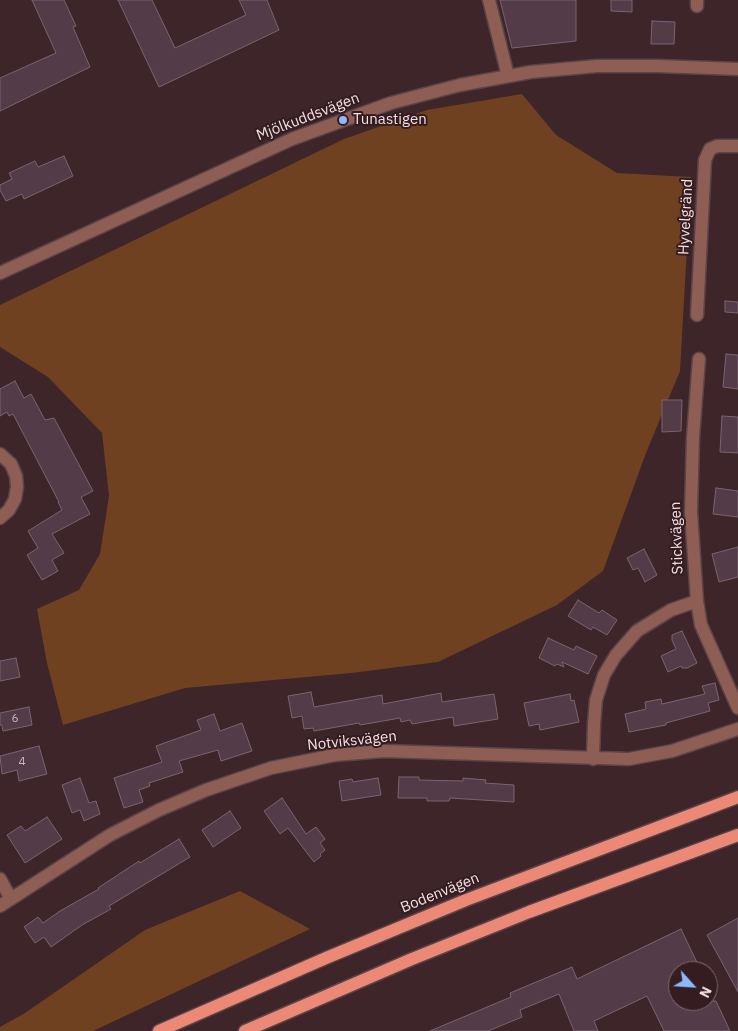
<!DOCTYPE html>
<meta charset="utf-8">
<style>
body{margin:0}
#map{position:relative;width:738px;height:1031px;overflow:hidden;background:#3e2529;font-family:"IBM Plex Sans",sans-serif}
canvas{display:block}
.north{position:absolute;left:668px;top:961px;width:50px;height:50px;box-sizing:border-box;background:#341c20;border:1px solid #806a6e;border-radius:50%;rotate:116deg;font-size:14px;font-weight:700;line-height:20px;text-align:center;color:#f2e0e2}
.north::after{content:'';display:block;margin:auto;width:18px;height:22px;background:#8bbafc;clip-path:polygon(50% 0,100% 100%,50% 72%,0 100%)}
</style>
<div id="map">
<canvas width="738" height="1031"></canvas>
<div class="north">N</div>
</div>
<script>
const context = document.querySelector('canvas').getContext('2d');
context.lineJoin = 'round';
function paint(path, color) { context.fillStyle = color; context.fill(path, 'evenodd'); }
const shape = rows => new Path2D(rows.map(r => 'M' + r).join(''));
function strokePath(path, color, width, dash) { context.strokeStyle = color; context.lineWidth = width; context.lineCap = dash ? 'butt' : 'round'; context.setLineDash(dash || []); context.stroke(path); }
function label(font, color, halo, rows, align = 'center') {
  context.font = font + ' "IBM Plex Sans",sans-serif'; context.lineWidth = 4; context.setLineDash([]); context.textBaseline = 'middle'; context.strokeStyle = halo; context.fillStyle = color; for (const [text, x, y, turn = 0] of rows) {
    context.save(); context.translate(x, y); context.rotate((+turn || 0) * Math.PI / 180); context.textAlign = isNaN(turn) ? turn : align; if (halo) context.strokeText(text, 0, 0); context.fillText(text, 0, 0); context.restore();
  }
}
paint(shape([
 [522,94,556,135,617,173,691,177,680,371,646,453,603,571,557,605,438,662,351,673,185,688,63,725,47,663,37,609,79,590,100,554,109,496,102,433,48,377,0,347,0,305,344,139,427,110],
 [240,891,310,929,93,1031,0,1031,0,1027,25,1013,145,930]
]), '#6f4120');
const building = shape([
 [32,0,64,0,76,26,73,27,90,67,0,111,0,78,56,53,32,0],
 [118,0,152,0,175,48,246,15,239,0,267,0,279,30,159,87,118,0],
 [500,0,576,0,576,41,512,48,500,0],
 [611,0,632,0,632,12,611,11,611,0],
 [652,21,675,22,674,44,651,44,652,21],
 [64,156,73,176,24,199,22,194,6,201,0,190,0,185,12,179,9,173,35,161,38,167,64,156],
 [725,301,738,302,738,313,725,312,725,301],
 [726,354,738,355,738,389,723,387,726,354],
 [15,381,24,398,31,394,45,420,54,418,93,491,81,497,90,514,52,534,64,553,52,560,58,571,42,580,27,555,38,548,28,531,62,510,58,502,59,502,13,414,9,416,7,412,0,416,0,389,15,381],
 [662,400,682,400,681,431,662,432,662,400],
 [722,416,738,417,738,453,720,452,722,416],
 [716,488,738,491,738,517,713,514,716,488],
 [738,547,738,577,719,582,712,554,738,547],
 [644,549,657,575,645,582,638,568,633,570,627,558,644,549],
 [578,600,599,613,602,610,617,620,607,635,593,627,591,630,568,616,578,600],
 [682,631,697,663,687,668,682,668,681,666,668,672,661,656,676,649,672,640,672,635,682,631],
 [548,638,574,650,576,646,597,656,588,674,562,662,564,667,557,664,555,666,539,658,548,638],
 [16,658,20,677,0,681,0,661,16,658],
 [715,683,719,700,708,703,710,711,666,723,666,725,629,732,625,714,646,709,645,702,661,699,662,704,705,694,702,686,715,683],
 [311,692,314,707,382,695,383,704,441,693,442,702,494,694,498,719,454,726,453,717,412,724,410,720,401,722,400,718,360,725,359,723,314,731,313,728,304,729,302,716,292,718,288,696,311,692],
 [570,694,571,701,574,700,579,722,540,730,539,724,529,726,524,703,570,694],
 [29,707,32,725,3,731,2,725,0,725,0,713,29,707],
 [214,714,220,731,242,723,252,751,221,761,218,750,179,761,183,772,149,783,150,786,139,790,143,802,124,808,114,778,162,762,156,746,201,730,197,720,214,714],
 [39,746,47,774,19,781,17,770,2,774,0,756,39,746],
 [399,777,419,777,419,780,463,781,463,778,486,780,485,783,514,785,514,802,450,798,449,801,427,801,427,798,398,798,399,777],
 [80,778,89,803,96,801,100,814,84,821,80,810,72,813,62,785,80,778],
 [378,778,381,795,342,801,339,781,352,779,353,782,378,778],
 [282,798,306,834,316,827,325,839,320,843,325,850,320,854,321,856,314,862,288,828,280,834,264,811,282,798],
 [230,811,241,828,213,847,202,830,230,811],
 [47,817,62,839,25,863,7,835,21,826,25,831,47,817],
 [179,839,190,857,109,906,111,909,82,925,51,947,44,937,35,943,24,927,38,917,43,923,60,911,99,889,98,888,139,861,140,863,179,839],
 [738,918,738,992,707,935,738,918],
 [681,929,701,971,678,971,678,1001,716,1001,730,1031,664,1031,647,996,594,1021,598,1031,574,1031,559,994,520,1010,522,1017,488,1031,430,1031,511,997,510,993,572,967,577,979,681,929]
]);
paint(building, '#533b47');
strokePath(building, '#7d6370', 1);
const minor = shape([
 [489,0,508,76],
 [697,0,697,6],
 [697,315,705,160,710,149,717,146,738,146],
 [699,359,693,437,691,512,697,601,701,625,738,708],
 [0,454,11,464,16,476,17,487,15,499,9,510,0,518],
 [593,759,594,724,596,700,604,675,616,655,637,631,671,610,697,601],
 [0,879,11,899],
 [0,906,110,835,159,810,206,790,271,768,335,755,384,751,629,759,672,751,738,729]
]);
const tertiary = shape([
 [0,273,292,139,391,103,460,85,531,72,597,66,657,66,738,69]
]);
const primary = shape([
 [159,1031,326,958,466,900,738,797],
 [245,1031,412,959,529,912,738,835]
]);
strokePath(minor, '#5b4347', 15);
strokePath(tertiary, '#5b4347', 15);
strokePath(primary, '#5b4347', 15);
strokePath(minor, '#8e5d53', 12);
strokePath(tertiary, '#8e5d53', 12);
strokePath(primary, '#ec8876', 12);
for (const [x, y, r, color] of [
 [343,120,5,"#8bbafc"]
]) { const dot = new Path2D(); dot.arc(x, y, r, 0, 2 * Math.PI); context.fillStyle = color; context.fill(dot); strokePath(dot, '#341c20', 2); }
label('12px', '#cab7bb', null, [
 ["6",15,719],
 ["4",22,762]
]);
label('15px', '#f2e0e2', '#341c20', [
 ["Mjölkuddsvägen",308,117,-21],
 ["Hyvelgränd",686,217,-87],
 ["Stickvägen",677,538,-92],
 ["Notviksvägen",352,741,-6],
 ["Bodenvägen",440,893,-22]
]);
label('15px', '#f2e0e2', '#341c20', [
 ["Tunastigen",353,120]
], 'left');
</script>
